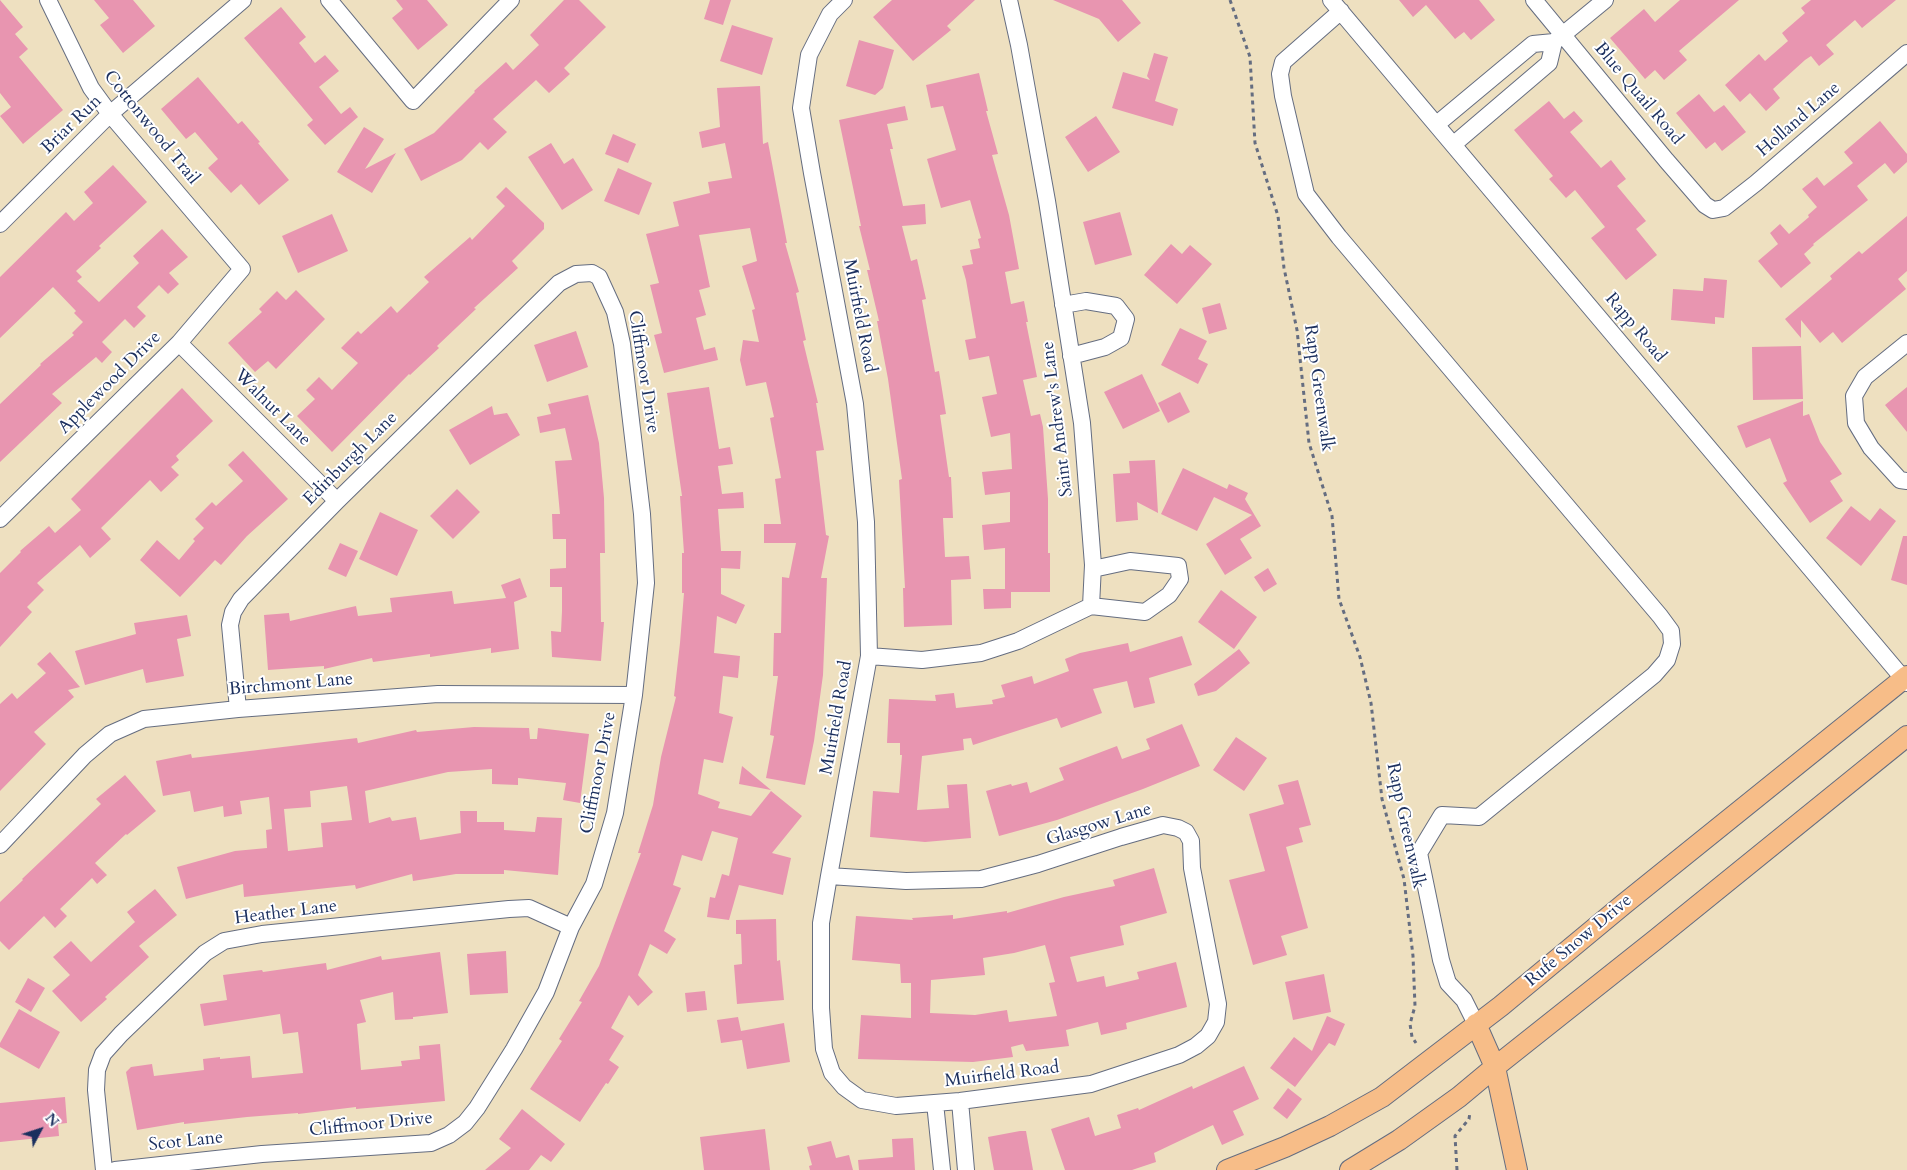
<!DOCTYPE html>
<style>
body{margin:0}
#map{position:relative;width:1907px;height:1170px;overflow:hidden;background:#eee0c0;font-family:Cardo,serif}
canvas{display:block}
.north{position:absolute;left:15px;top:1105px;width:50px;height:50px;-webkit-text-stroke:4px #fff;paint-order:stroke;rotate:50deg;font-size:14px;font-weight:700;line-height:20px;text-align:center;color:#1b2f5e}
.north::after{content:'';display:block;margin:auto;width:18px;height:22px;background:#1b2f5e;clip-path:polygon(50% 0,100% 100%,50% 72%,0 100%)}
</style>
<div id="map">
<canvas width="1907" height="1170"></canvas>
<div class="north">N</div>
</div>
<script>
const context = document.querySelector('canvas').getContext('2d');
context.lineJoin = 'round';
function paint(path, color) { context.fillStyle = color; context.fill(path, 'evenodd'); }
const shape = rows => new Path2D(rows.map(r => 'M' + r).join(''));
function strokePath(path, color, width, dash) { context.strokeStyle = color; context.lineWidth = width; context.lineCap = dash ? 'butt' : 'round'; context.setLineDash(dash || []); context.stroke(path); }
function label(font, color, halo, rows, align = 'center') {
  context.font = font + ' Cardo,serif'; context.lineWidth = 4; context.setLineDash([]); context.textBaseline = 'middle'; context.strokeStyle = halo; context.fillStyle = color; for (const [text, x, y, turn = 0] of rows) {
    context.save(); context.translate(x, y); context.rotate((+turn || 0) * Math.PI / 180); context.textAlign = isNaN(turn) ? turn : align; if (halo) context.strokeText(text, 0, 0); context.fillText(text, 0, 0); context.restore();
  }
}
paint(shape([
 [0,0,23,27,15,34,28,49,19,57,63,110,23,144,0,116,11,107,0,93],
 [94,0,133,0,155,26,123,53,100,25,109,18],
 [396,0,427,0,448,25,418,50,392,18,403,9],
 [564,0,579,0,606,27,564,68,570,74,549,93,536,80,493,119,507,132,488,150,480,142,462,160,421,181,404,149,434,133,475,92,474,91,506,62,513,70,539,45,530,35],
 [710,0,731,0,723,25,704,19],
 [892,0,975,0,947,26,951,30,913,61,873,17],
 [1053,0,1122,0,1141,23,1118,42,1099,19],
 [1399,0,1479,0,1495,20,1471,40,1464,32,1455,39,1426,5,1413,17],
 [1680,0,1739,0,1679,51,1687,60,1664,80,1655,70,1645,79,1610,38,1644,9,1655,22],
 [1811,0,1896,0,1862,28,1855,20,1826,45,1834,54,1819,66,1811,56,1805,60,1773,89,1780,98,1766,111,1750,93,1740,102,1725,85,1759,54,1765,61,1788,41,1782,33,1805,13,1801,8],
 [281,7,306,37,299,43,315,63,325,55,339,71,319,87,341,114,350,107,358,117,325,145,307,125,313,120,244,38],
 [732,25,773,38,762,75,720,61],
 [859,40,894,50,883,88,875,95,846,86],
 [1154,53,1168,57,1155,101,1178,109,1173,126,1112,108,1123,72,1150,80,1147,76],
 [979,73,988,111,986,111,998,154,992,155,1009,215,1019,269,1005,272,1011,304,1024,301,1028,322,1026,322,1037,377,1023,380,1031,416,1040,414,1043,427,1048,499,1048,553,1050,553,1050,592,1011,592,1011,608,984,609,983,589,1005,589,1005,548,984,550,982,525,1010,522,1010,492,985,495,982,472,1012,469,1010,433,991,437,982,397,997,394,989,356,969,360,965,340,976,338,966,280,962,266,973,264,970,250,980,248,978,239,981,238,970,200,941,208,927,159,956,150,943,106,931,108,926,85],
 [198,77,238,124,242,121,260,142,258,143,289,180,259,205,241,184,231,193,208,168,218,159,195,132,186,139,161,109],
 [760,86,763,144,768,142,787,243,785,243,799,292,796,293,806,340,803,341,818,403,816,403,824,450,816,451,826,535,829,536,821,578,827,578,823,675,814,741,805,785,766,778,774,736,770,735,778,676,773,676,774,633,781,633,782,577,789,578,796,543,764,543,764,524,781,524,775,479,781,478,770,418,774,417,766,382,746,386,740,360,743,340,759,342,752,310,755,309,742,266,757,261,750,228,699,235,710,287,699,290,706,315,696,318,704,350,715,347,718,360,664,373,654,335,662,333,650,285,659,283,646,234,679,226,673,202,710,193,708,182,732,178,725,143,702,148,699,132,720,127,717,88],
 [1699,94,1714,112,1724,105,1746,132,1722,151,1715,142,1706,149,1676,113],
 [1549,101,1564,119,1574,111,1583,121,1570,132,1601,168,1611,160,1626,179,1617,186,1646,221,1636,229,1657,255,1626,280,1591,238,1605,227,1575,190,1566,198,1549,179,1553,176,1514,130],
 [905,106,908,120,887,124,893,149,890,149,903,206,925,204,926,224,902,226,911,261,917,259,926,299,922,300,935,372,939,371,946,414,940,415,949,477,951,477,953,518,943,518,945,557,969,556,971,579,951,580,952,625,904,627,903,588,905,588,899,480,902,479,888,379,877,321,879,321,867,270,870,270,859,226,861,226,839,120],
 [1096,116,1120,152,1088,172,1065,137],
 [1880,121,1907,154,1907,162,1894,174,1885,163,1857,186,1868,200,1813,244,1814,245,1804,254,1811,263,1781,288,1758,261,1778,244,1770,233,1780,224,1789,234,1809,217,1808,215,1817,207,1802,189,1817,177,1824,186,1853,163,1844,152],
 [364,127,384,139,365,169,396,153,372,193,337,172],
 [613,134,636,144,628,163,605,154],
 [551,143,564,164,573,158,593,190,562,210,528,157],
 [113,165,147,202,99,246,101,248,76,271,82,277,77,281,99,302,139,263,133,256,162,229,188,257,169,273,179,284,168,294,159,285,137,307,146,316,134,328,125,319,102,342,112,352,102,363,96,357,52,394,62,403,0,462,0,404,41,365,40,364,74,335,72,333,83,322,74,313,76,311,53,287,0,338,0,277,66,212,74,221,93,203,84,192],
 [618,168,652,183,639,215,604,201],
 [506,187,544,223,544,229,512,261,518,268,474,308,476,309,437,346,439,348,410,375,409,374,332,452,297,416,315,399,306,390,319,377,332,390,358,363,341,348,358,331,361,334,391,306,397,313,429,282,424,277,470,237,472,240,505,206,496,197],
 [1120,212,1132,255,1095,265,1083,222],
 [332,214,348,251,298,273,282,236],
 [1907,216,1907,271,1898,279,1906,289,1842,343,1833,332,1820,343,1801,320,1801,338,1785,319,1832,279,1830,276,1859,251,1862,254],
 [1171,244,1182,254,1190,245,1212,264,1177,304,1144,275],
 [1704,278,1727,280,1724,318,1715,317,1715,324,1671,320,1673,289,1703,291],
 [296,290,325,319,276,369,268,361,255,372,228,343,262,312,259,309,277,291,286,300],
 [1220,303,1227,329,1209,334,1202,308],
 [1180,328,1207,341,1198,359,1208,364,1198,384,1161,365],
 [576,331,588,367,547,382,534,345],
 [1801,346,1803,399,1753,400,1752,347],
 [1142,374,1160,411,1123,429,1104,392],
 [709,387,719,449,730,447,733,464,718,466,722,494,743,492,744,508,718,509,721,551,741,551,740,569,721,568,721,594,745,605,736,624,717,616,714,653,740,656,738,678,723,676,719,713,733,717,723,763,704,759,698,794,720,802,718,808,751,816,771,791,802,816,772,853,791,858,783,895,739,885,729,920,707,917,710,897,715,898,722,874,729,876,738,838,712,831,702,861,682,855,673,885,681,888,664,931,676,939,667,954,650,944,638,975,653,992,638,1006,629,995,611,1028,624,1036,609,1060,619,1067,608,1084,606,1083,580,1122,530,1089,562,1041,559,1039,582,1002,579,1001,599,966,641,853,638,853,653,805,661,757,676,697,674,696,680,643,684,593,682,593,682,553,684,553,680,496,682,496,667,393],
 [1907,387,1907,432,1885,405],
 [182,388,213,421,176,456,179,460,171,467,179,475,161,492,150,480,101,528,111,539,90,558,80,545,37,583,44,590,27,607,32,612,0,647,0,573,21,552,20,551,49,526,55,533,81,510,71,499],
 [1180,392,1190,412,1168,423,1158,403],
 [588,395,599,443,604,498,605,553,600,553,601,622,604,622,601,661,552,657,551,631,561,632,562,611,562,587,550,587,550,569,566,568,566,539,553,539,552,514,560,514,555,461,572,460,565,428,540,433,537,417,551,414,548,404],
 [1803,401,1803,416,1809,414,1820,442,1842,474,1830,481,1843,501,1810,523,1783,483,1787,481,1770,438,1746,448,1737,426],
 [492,406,494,415,507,413,520,435,470,465,449,430],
 [243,451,288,499,247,536,221,565,215,560,180,597,140,560,157,540,179,560,195,541,193,539,204,528,195,519,212,502,216,506,243,481,228,465],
 [1155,460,1158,513,1137,502,1138,520,1116,522,1113,474,1130,473,1129,461],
 [1183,468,1227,489,1229,484,1248,493,1245,499,1261,526,1240,539,1252,558,1225,575,1206,544,1252,515,1214,497,1197,531,1161,514],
 [457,489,480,512,453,539,430,516],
 [1851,506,1870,521,1880,508,1896,521,1861,566,1826,538],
 [380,512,418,530,397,576,359,559],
 [1903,536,1907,536,1907,585,1891,580],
 [340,543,358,551,346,577,328,569],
 [1268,568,1277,584,1264,592,1254,577],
 [520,578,527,597,514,602,519,649,491,653,491,648,430,657,430,654,373,662,372,658,324,669,324,666,268,670,264,615,289,613,290,621,356,606,358,616,392,612,390,598,452,591,454,604,506,598,501,585],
 [1221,590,1257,617,1234,649,1198,622],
 [187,615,191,636,177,639,184,676,146,683,143,669,85,685,75,651,136,634,134,623],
 [1182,636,1192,665,1149,678,1155,703,1134,708,1127,681,1093,689,1102,713,1061,728,1057,718,973,745,971,738,963,739,964,750,922,756,917,810,949,808,947,785,967,784,971,838,925,842,870,837,873,791,899,793,902,755,900,755,900,743,887,743,889,699,936,701,935,695,954,693,956,708,993,704,992,700,1005,697,1001,685,1032,676,1034,684,1069,671,1065,659,1080,653,1128,643,1130,652],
 [1239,649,1250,663,1216,691,1198,696,1194,684],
 [50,652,80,687,68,690,74,697,34,732,46,744,0,791,0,704,12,693,17,699,46,673,37,664],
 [1182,724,1200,766,1143,789,1057,820,999,836,986,791,1011,784,1012,786,1027,782,1030,793,1064,780,1059,768,1117,746,1122,759,1150,749,1146,739],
 [474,727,529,728,530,739,537,739,538,728,589,734,580,803,563,800,566,783,518,778,518,785,492,784,492,769,448,772,365,791,369,823,390,817,392,821,416,817,420,840,461,833,460,811,477,811,477,822,504,822,504,830,535,832,537,817,562,818,558,875,504,870,504,874,456,874,413,881,412,874,356,889,355,885,244,897,243,884,186,899,177,867,235,851,267,848,266,830,272,829,269,797,240,801,242,814,224,817,223,806,194,812,190,791,163,796,156,761,191,754,192,758,357,738,358,743,416,730,417,732],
 [347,786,352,820,321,823,323,847,288,851,284,809,311,807,310,791],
 [1236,737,1267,758,1244,791,1213,770],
 [742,766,771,790,739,784],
 [125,775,156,811,127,835,126,834,95,863,107,875,97,884,92,878,60,909,67,916,55,928,44,916,9,950,0,941,0,902,23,880,22,879,101,804,96,799],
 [1298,780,1311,825,1299,828,1303,842,1286,847,1308,928,1281,936,1287,955,1253,965,1229,880,1265,871,1249,814,1284,804,1278,785],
 [1154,868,1167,913,1120,926,1124,945,1070,957,1077,982,1104,976,1106,987,1139,979,1137,972,1176,962,1187,1007,1126,1023,1127,1029,1101,1035,1098,1022,1066,1030,1069,1046,1026,1051,1023,1044,1011,1047,1013,1057,973,1062,858,1059,861,1015,911,1018,911,983,901,983,900,964,852,960,856,916,913,920,912,918,953,915,953,919,1007,911,1007,913,1064,897,1115,886,1113,880],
 [1045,945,1055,982,1049,983,1057,1016,1009,1022,1007,1010,975,1015,930,1013,931,980,985,975,983,958,1014,953],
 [155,889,177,915,139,946,149,957,105,997,107,999,81,1022,52,991,70,975,53,957,71,941,91,962,135,922,127,912],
 [776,919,777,961,780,960,784,1000,737,1004,734,965,742,964,741,934,736,934,736,920],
 [506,951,508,993,470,995,467,954],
 [440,952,448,1013,413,1017,413,1019,395,1020,393,992,360,1000,366,1022,357,1024,361,1070,402,1066,401,1061,420,1059,419,1046,440,1044,445,1101,356,1109,356,1107,298,1114,298,1113,247,1117,184,1124,184,1122,137,1130,126,1072,131,1067,152,1064,154,1076,204,1070,203,1059,220,1057,220,1059,250,1056,252,1078,303,1073,298,1032,283,1034,280,1014,204,1026,200,1004,227,1000,223,975,262,970,263,972,326,963,327,970,381,956,382,960],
 [1324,974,1331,1012,1293,1020,1285,982],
 [28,978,45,988,31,1012,15,1002],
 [705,991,707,1010,687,1012,685,993],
 [19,1009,60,1032,39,1069,0,1047,0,1043],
 [1327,1016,1345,1024,1335,1046,1329,1043,1295,1087,1270,1068,1294,1037,1312,1051],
 [738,1017,741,1031,784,1023,790,1062,747,1069,742,1040,721,1043,717,1020],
 [1244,1066,1259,1099,1233,1111,1244,1135,1222,1145,1213,1125,1154,1153,1156,1162,1132,1170,1065,1170,1051,1129,1089,1117,1095,1136,1121,1128,1117,1115,1138,1108,1139,1110,1192,1086,1193,1089],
 [1288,1088,1302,1099,1287,1119,1273,1108],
 [65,1097,67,1123,58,1124,59,1136,0,1142,0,1103],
 [522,1109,565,1144,551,1162,541,1155,529,1170,485,1170,511,1148,499,1139],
 [765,1129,770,1170,704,1170,700,1137],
 [1020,1131,1026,1131,1033,1170,994,1170,988,1137],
 [913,1138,915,1170,859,1170,858,1160,893,1157,892,1139],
 [831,1141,836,1158,849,1155,853,1170,810,1170,809,1166,812,1165,807,1147]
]), '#e895b0');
const minor = shape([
 [329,0,413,101,511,0],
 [1331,0,1907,683],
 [1534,0,1666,160,1705,205,1713,210,1724,208,1756,183,1907,53],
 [1341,11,1283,62,1280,74,1283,96,1306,194,1339,237,1660,616,1671,631,1672,644,1667,660,1654,675,1479,817,1442,815,1419,853,1441,960,1448,983,1464,1000,1476,1024],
 [1437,124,1533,44,1554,42,1605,0],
 [1454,144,1549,63,1554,42],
 [0,224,110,114,243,0],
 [1063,305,1086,301,1116,306,1126,319,1121,338,1105,347,1071,356],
 [179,343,337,501],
 [1907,343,1865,377,1854,396,1856,423,1871,448,1900,480,1907,481],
 [0,519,179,343,242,269,110,114,91,88,48,0],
 [1091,606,1145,612,1169,595,1180,579,1178,566,1130,561,1093,569],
 [869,656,922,660,981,653,1018,641,1091,606,1093,565,1082,423,1047,201,1019,45,1009,0],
 [0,845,85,755,110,734,144,719,238,709,438,694,634,695],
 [829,876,906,881,981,879,1038,864,1121,837,1163,825,1178,828,1186,832,1191,841,1192,868,1218,1004,1216,1022,1208,1036,1196,1046,1179,1055,1091,1084,960,1101,896,1106,862,1100,844,1087,832,1073,824,1049,821,1008,821,923,829,876,869,656,866,522,855,404,812,173,801,108,809,55,830,14,844,0],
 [960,1101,966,1170],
 [935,1103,942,1170],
 [104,1170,96,1090,97,1070,103,1054,121,1034,205,953,224,941,262,934,509,909,529,908,571,927],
 [115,1170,262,1154,431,1143,449,1135,465,1123,477,1108,514,1049,546,992,571,927,594,884,615,813,634,695,646,583,642,514,622,344,615,312,599,277,592,273,576,274,559,283,337,501,241,599,233,612,230,625,238,709]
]);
const major = shape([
 [1476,1024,1495,1067,1517,1170],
 [1227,1170,1285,1147,1330,1126,1382,1097,1501,1006,1624,904,1907,676],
 [1350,1170,1399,1140,1459,1097,1495,1067,1655,940,1907,736]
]);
strokePath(minor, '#656d80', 18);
strokePath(major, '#656d80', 22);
strokePath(shape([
 [1230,0,1250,57,1255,143,1278,216,1284,268,1297,330,1309,443,1332,516,1339,599,1360,657,1371,703,1382,799,1404,879,1413,956,1415,1006,1410,1024,1412,1037,1416,1043],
 [1457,1170,1455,1136,1469,1119,1470,1112]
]), '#656d80', 3, [4, 4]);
strokePath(minor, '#fff', 16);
strokePath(major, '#f7bd88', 20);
label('18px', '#1b2f5e', '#fff', [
 ["Blue Quail Road",1638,94,50],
 ["Holland Lane",1799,120,-41],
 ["Briar Run",72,125,-44],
 ["Cottonwood Trail",151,128,51],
 ["Muirfield Road",859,316,79],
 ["Rapp Road",1635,328,50],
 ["Cliffmoor Drive",643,372,81],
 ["Applewood Drive",110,383,-45],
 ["Rapp Greenwalk",1318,388,82],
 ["Walnut Lane",272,408,45],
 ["Saint Andrew's Lane",1058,419,-97],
 ["Edinburgh Lane",351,459,-45],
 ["Birchmont Lane",291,685,-5],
 ["Muirfield Road",837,718,-80],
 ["Cliffmoor Drive",599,773,-79],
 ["Glasgow Lane",1099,825,-17],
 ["Rapp Greenwalk",1405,826,78],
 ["Heather Lane",286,913,-7],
 ["Rufe Snow Drive",1579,941,-40],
 ["Muirfield Road",1002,1075,-7],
 ["Cliffmoor Drive",371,1125,-6],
 ["Scot Lane",186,1142,-6]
]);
</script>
